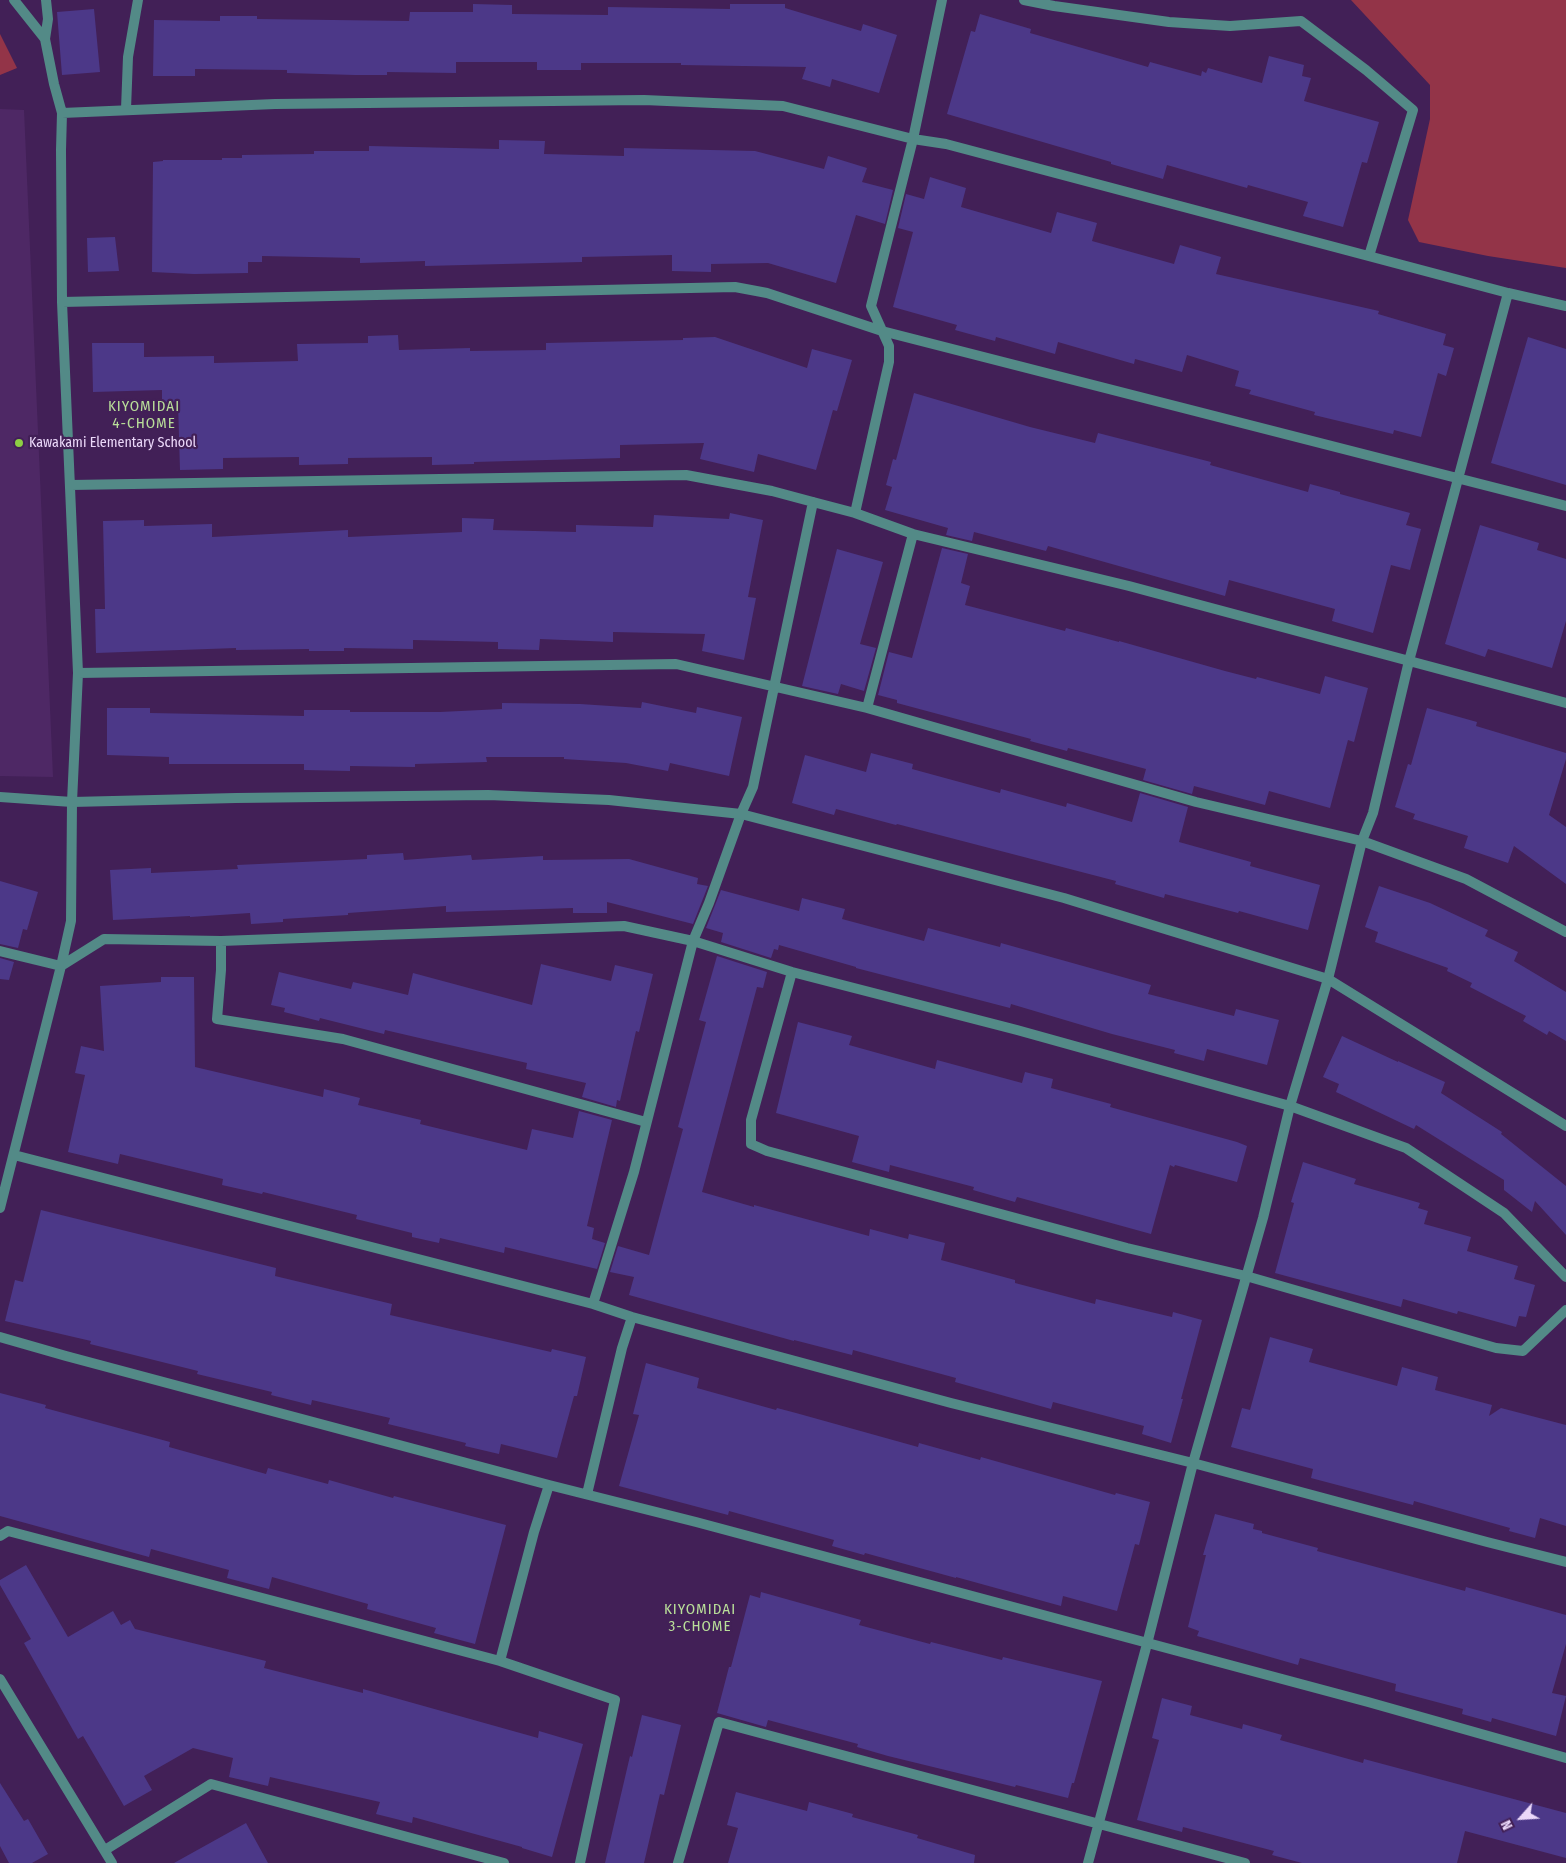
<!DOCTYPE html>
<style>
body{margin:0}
#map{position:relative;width:1566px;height:1863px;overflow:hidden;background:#422057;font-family:"Fira Sans Condensed",sans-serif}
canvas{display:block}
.north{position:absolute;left:1496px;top:1793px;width:50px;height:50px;-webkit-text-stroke:4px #422057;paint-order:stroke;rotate:244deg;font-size:14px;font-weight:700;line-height:20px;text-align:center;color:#ebd8f9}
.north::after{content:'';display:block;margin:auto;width:18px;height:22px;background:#ebd8f9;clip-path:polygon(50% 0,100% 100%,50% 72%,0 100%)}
</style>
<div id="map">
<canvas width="1566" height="1863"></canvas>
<div class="north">N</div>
</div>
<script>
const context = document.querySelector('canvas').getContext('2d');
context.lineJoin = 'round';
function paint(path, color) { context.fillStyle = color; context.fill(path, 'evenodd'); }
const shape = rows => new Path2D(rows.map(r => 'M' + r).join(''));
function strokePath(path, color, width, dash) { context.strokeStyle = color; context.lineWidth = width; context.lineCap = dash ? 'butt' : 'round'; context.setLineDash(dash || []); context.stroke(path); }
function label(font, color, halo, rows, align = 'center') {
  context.font = font + ' "Fira Sans Condensed",sans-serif'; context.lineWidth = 4.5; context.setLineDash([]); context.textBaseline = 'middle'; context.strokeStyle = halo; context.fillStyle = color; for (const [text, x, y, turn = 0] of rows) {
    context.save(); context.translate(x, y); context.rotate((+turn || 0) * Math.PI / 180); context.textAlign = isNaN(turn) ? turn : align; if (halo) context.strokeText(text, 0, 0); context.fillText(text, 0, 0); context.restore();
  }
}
paint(shape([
 [0,109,24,110,53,777,0,776]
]), '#4e2865');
paint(shape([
 [1351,0,1566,0,1566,268,1488,256,1419,242,1408,220,1430,119,1430,85],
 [0,34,17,68,0,75]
]), '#933448');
paint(shape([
 [473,4,512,5,512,14,608,15,608,7,730,9,730,4,785,4,785,8,861,31,863,24,897,35,879,93,832,79,830,87,802,79,806,67,681,65,681,63,581,63,581,70,537,70,537,62,456,62,456,73,387,72,387,75,355,75,287,73,287,70,195,69,195,76,153,76,154,20,220,21,220,16,257,16,257,19,409,21,410,12,473,12],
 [94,9,100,72,62,75,57,12],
 [980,14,1031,29,1030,33,1148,67,1150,62,1201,76,1202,71,1206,73,1208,68,1262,83,1269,56,1304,65,1302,76,1311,78,1304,101,1379,122,1367,163,1362,162,1343,227,1303,216,1308,202,1248,185,1247,188,1167,165,1163,179,1111,164,1111,162,947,114,971,31,975,32],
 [499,140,545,141,544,154,624,156,624,148,755,151,824,169,828,156,867,168,862,182,893,190,885,224,856,215,836,283,768,263,711,264,711,272,672,271,672,255,582,257,582,262,425,266,425,261,360,263,360,258,262,256,262,262,248,262,248,273,194,274,152,272,153,162,163,161,163,160,222,160,222,158,242,158,242,155,314,154,314,151,369,151,369,146,499,149],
 [930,177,966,188,961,207,1051,233,1057,212,1097,223,1092,241,1174,264,1180,245,1221,257,1216,274,1379,311,1378,314,1446,334,1443,345,1454,348,1446,376,1438,373,1421,437,1394,430,1393,434,1314,415,1315,412,1249,394,1251,390,1235,386,1239,371,1187,355,1182,372,1135,359,1134,364,1058,342,1055,354,996,337,995,341,955,330,957,325,893,307,913,232,898,228,906,194,924,199],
 [115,237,119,271,88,272,87,238],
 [398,335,399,350,470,348,470,351,546,350,546,343,683,340,683,338,715,337,807,368,812,349,852,360,837,411,833,410,816,470,758,454,754,472,700,459,704,443,620,445,620,458,474,462,474,464,432,465,432,457,348,458,348,464,299,465,299,457,223,458,223,469,180,470,178,402,162,402,162,390,93,392,92,343,144,343,144,357,214,356,214,363,298,361,297,344,368,343,368,336],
 [1528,337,1566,349,1566,485,1491,463],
 [914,393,1030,427,1095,443,1098,433,1211,462,1210,465,1308,492,1310,484,1340,492,1340,494,1410,513,1406,525,1421,529,1410,570,1391,565,1373,633,1332,621,1335,609,1229,580,1225,596,1048,546,1046,551,974,532,972,541,946,535,948,528,885,510,892,487,886,485,893,459,896,460],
 [730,513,763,520,748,597,756,598,744,660,702,651,705,634,613,632,613,642,540,639,539,650,498,649,498,642,413,640,413,649,344,648,344,651,309,651,309,649,236,650,236,648,96,653,95,609,105,609,103,521,144,520,144,526,212,524,212,537,348,530,348,537,462,532,462,518,494,519,493,530,576,532,576,525,653,527,654,515,729,519],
 [1480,525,1539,543,1537,550,1566,559,1566,621,1552,668,1488,649,1485,657,1445,644],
 [942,548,968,554,961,583,970,586,965,605,1065,631,1066,628,1119,642,1119,641,1225,671,1256,679,1257,677,1320,694,1325,676,1368,688,1354,742,1348,740,1330,808,1269,791,1265,805,1194,786,1192,794,1143,780,1146,769,1068,748,1067,751,1030,741,1031,739,897,703,897,700,878,695,889,652,912,658],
 [837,549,883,562,860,644,876,648,864,691,841,684,838,694,802,686],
 [642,702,696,713,697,707,742,717,729,776,670,763,668,771,626,763,564,759,564,757,486,757,487,762,415,764,415,767,350,766,350,771,304,770,304,764,169,764,169,757,107,755,107,708,150,708,150,713,304,716,304,710,350,710,350,712,440,712,502,709,502,703,580,704,641,708],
 [1427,708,1477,722,1476,726,1566,753,1566,759,1549,815,1566,827,1566,884,1514,846,1508,863,1464,848,1468,836,1413,819,1415,814,1395,807,1408,764,1411,765],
 [871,753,913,764,912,769,1000,793,1001,789,1066,807,1067,803,1132,822,1140,793,1188,807,1179,842,1251,862,1250,866,1320,885,1308,930,1239,911,1238,913,1165,894,1164,898,1115,884,1116,881,897,824,896,825,836,809,834,815,792,803,805,755,866,772],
 [403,853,404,860,471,855,472,860,543,856,543,860,629,859,698,878,697,884,708,886,693,924,607,902,607,913,573,913,573,908,446,912,446,906,348,913,348,915,283,919,283,922,251,924,250,913,190,917,190,916,113,920,110,870,151,868,151,873,238,869,237,865,367,859,367,855],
 [0,881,38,892,27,930,23,929,18,948,0,944],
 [1379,886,1430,903,1488,930,1485,936,1518,952,1514,961,1566,992,1566,1041,1549,1031,1547,1035,1523,1021,1526,1016,1470,987,1472,983,1447,971,1448,968,1375,942,1378,932,1365,927],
 [721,890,799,911,802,898,845,909,842,919,924,941,928,928,1000,947,1001,943,1151,985,1148,994,1234,1016,1236,1009,1279,1020,1267,1065,1207,1049,1204,1061,1174,1053,1175,1050,1112,1034,1011,1004,1010,1008,856,968,856,967,779,945,778,950,774,949,771,958,721,942,723,933,706,928],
 [717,956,767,972,763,988,757,987,702,1192,754,1207,754,1205,869,1236,870,1229,908,1239,909,1234,945,1243,941,1260,1015,1280,1015,1283,1095,1304,1096,1299,1172,1317,1173,1312,1202,1320,1181,1399,1183,1399,1171,1443,1142,1434,1144,1426,1053,1402,1051,1409,955,1382,956,1378,853,1350,852,1355,794,1340,794,1341,629,1295,634,1277,610,1272,618,1246,649,1255,683,1129,678,1127,706,1022,699,1020],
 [0,958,14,962,9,980,0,979],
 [541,964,611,981,615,965,653,974,639,1032,636,1031,620,1101,617,1100,616,1107,582,1097,586,1083,526,1069,527,1063,385,1030,384,1034,320,1018,319,1021,284,1012,285,1008,271,1005,279,972,351,989,353,982,408,995,413,973,532,1005],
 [161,977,194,977,195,1067,323,1097,324,1089,360,1098,358,1105,421,1120,420,1124,527,1150,532,1129,573,1138,579,1111,612,1120,587,1226,594,1228,592,1239,605,1243,597,1269,505,1247,504,1253,440,1238,439,1243,412,1237,412,1233,356,1219,357,1215,263,1192,262,1194,222,1185,223,1179,120,1154,118,1164,68,1152,85,1075,75,1073,81,1046,104,1051,100,986,161,982],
 [798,1022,852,1036,849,1045,935,1069,937,1060,1022,1083,1025,1072,1053,1079,1051,1088,1111,1104,1110,1107,1237,1142,1247,1146,1237,1182,1175,1165,1174,1167,1170,1165,1151,1234,1017,1197,1015,1202,973,1190,974,1187,890,1165,889,1172,852,1162,859,1136,776,1113],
 [1342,1036,1398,1062,1398,1061,1445,1082,1441,1093,1502,1132,1501,1134,1566,1186,1566,1235,1535,1201,1532,1212,1504,1190,1504,1180,1416,1125,1414,1129,1336,1092,1339,1084,1323,1077],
 [1303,1162,1356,1179,1354,1184,1420,1203,1418,1208,1428,1211,1424,1224,1471,1237,1467,1251,1518,1266,1514,1279,1535,1285,1526,1317,1519,1316,1516,1327,1458,1311,1457,1314,1403,1299,1401,1307,1275,1273,1294,1203,1291,1202],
 [41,1210,276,1268,275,1276,392,1304,390,1315,551,1352,552,1349,586,1357,577,1396,574,1396,557,1458,501,1444,499,1454,465,1446,466,1443,388,1424,390,1418,312,1400,311,1405,271,1395,272,1392,197,1374,198,1371,90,1344,91,1341,5,1321,15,1280,23,1282],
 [1270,1337,1313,1349,1309,1362,1397,1386,1402,1367,1438,1377,1435,1390,1492,1405,1489,1416,1501,1408,1566,1425,1566,1526,1540,1518,1535,1538,1509,1531,1510,1528,1414,1501,1413,1505,1311,1478,1313,1469,1231,1447,1242,1408,1250,1410],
 [646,1363,699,1378,697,1388,776,1410,777,1408,796,1413,918,1447,919,1443,980,1460,981,1457,1115,1495,1116,1493,1150,1502,1139,1545,1135,1544,1117,1611,1063,1596,1061,1606,956,1577,956,1578,865,1553,864,1555,832,1546,834,1540,729,1511,728,1515,619,1486,639,1415,633,1414],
 [0,1393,46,1405,45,1408,170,1442,169,1447,266,1474,268,1468,328,1484,329,1480,393,1498,394,1496,506,1525,475,1644,434,1633,436,1628,367,1609,368,1604,272,1577,269,1589,227,1578,229,1570,151,1549,149,1557,0,1516],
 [1215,1514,1254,1524,1253,1529,1262,1531,1262,1533,1318,1548,1317,1551,1465,1591,1466,1587,1566,1615,1566,1644,1552,1693,1566,1696,1556,1736,1492,1718,1491,1722,1462,1714,1463,1709,1395,1691,1396,1684,1300,1658,1298,1665,1197,1636,1199,1631,1188,1627,1206,1555,1203,1555],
 [26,1565,68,1637,113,1611,121,1625,130,1620,135,1629,266,1661,264,1668,363,1693,363,1689,538,1738,539,1731,583,1744,552,1857,522,1848,522,1847,413,1817,412,1823,376,1814,380,1802,270,1777,268,1786,229,1777,233,1758,193,1748,144,1776,152,1790,124,1806,83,1736,78,1739,24,1643,31,1639,0,1585,0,1580],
 [761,1592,861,1620,859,1625,930,1644,931,1642,1002,1660,1003,1657,1102,1681,1074,1783,1072,1783,1068,1798,1016,1785,1015,1787,888,1756,857,1747,858,1744,768,1720,766,1727,717,1713,729,1667,731,1667,750,1595,760,1598],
 [1162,1698,1192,1706,1190,1715,1242,1729,1243,1724,1282,1735,1280,1740,1363,1763,1364,1759,1566,1813,1566,1858,1465,1831,1457,1863,1302,1863,1272,1855,1274,1851,1183,1827,1182,1832,1137,1820,1159,1740,1152,1738],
 [642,1715,681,1725,664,1795,660,1794,644,1863,605,1863,630,1756,632,1757],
 [0,1783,24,1821,28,1819,48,1854,32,1863,9,1863,0,1846],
 [736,1792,807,1811,809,1802,853,1814,852,1817,918,1835,917,1838,975,1855,974,1863,728,1863,738,1828,727,1825],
 [246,1823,268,1863,174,1863]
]), '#4c3888');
strokePath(shape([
 [1024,0,1054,6,1169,22,1230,26,1301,21,1366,70,1413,110,1369,256],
 [45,39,48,19,46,0],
 [126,109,128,57,138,0],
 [62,113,275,104,644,100,783,106,913,139,946,144,1508,293,1566,306],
 [62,302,735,287,767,293,882,331,1566,506],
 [71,485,686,475,772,491,813,502,855,513,913,534,1129,586,1566,703],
 [855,513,889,362,889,346,871,306,913,139,942,0],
 [78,673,676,664,867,708,1196,802,1362,841,1466,879,1566,932],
 [867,708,913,534],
 [221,941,221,970,217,1019,343,1039,646,1122],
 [0,951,61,966,104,939,221,941,624,926,693,941,792,972,1017,1030,1290,1106,1406,1148,1504,1213,1566,1277],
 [792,972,751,1120,751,1144,767,1151,1127,1248,1246,1276,1496,1348,1523,1351,1566,1310],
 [14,1155,593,1304,632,1317,951,1403,1193,1463,1487,1542,1566,1562],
 [0,1208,61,966,71,921,72,802,78,673,62,302,61,150,62,113,54,84,45,39,14,0],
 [593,1304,634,1172,693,941,709,903,741,814,753,787,813,502],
 [0,1337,66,1356,549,1485,696,1522,1368,1702,1566,1758],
 [587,1494,622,1348,632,1317],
 [0,1536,8,1531,342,1619,500,1661,615,1700,580,1863],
 [500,1661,534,1532,549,1485],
 [0,1679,112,1863],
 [105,1850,211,1784,504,1863],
 [678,1863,719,1722,1245,1863],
 [1088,1863,1147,1644,1193,1463,1263,1218,1290,1106,1328,979,1362,841,1373,813,1409,661,1508,293]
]), '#538a87', 10);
strokePath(shape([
 [0,797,72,802,236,798,488,795,609,800,741,814,1064,898,1328,979,1566,1126]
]), '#538a87', 10);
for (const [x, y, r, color] of [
 [19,443,5,"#8dce44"]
]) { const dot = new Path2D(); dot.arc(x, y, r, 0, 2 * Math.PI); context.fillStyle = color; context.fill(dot); strokePath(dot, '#422057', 2); }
label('14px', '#ebd8f9', '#422057', [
 ["Kawakami Elementary School",29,443]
], 'left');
context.letterSpacing = '1px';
label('15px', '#b9de99', '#422057', [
 ["KIYOMIDAI",144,407],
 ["4-CHOME",144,424],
 ["KIYOMIDAI",700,1610],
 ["3-CHOME",700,1627]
]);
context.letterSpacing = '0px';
</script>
